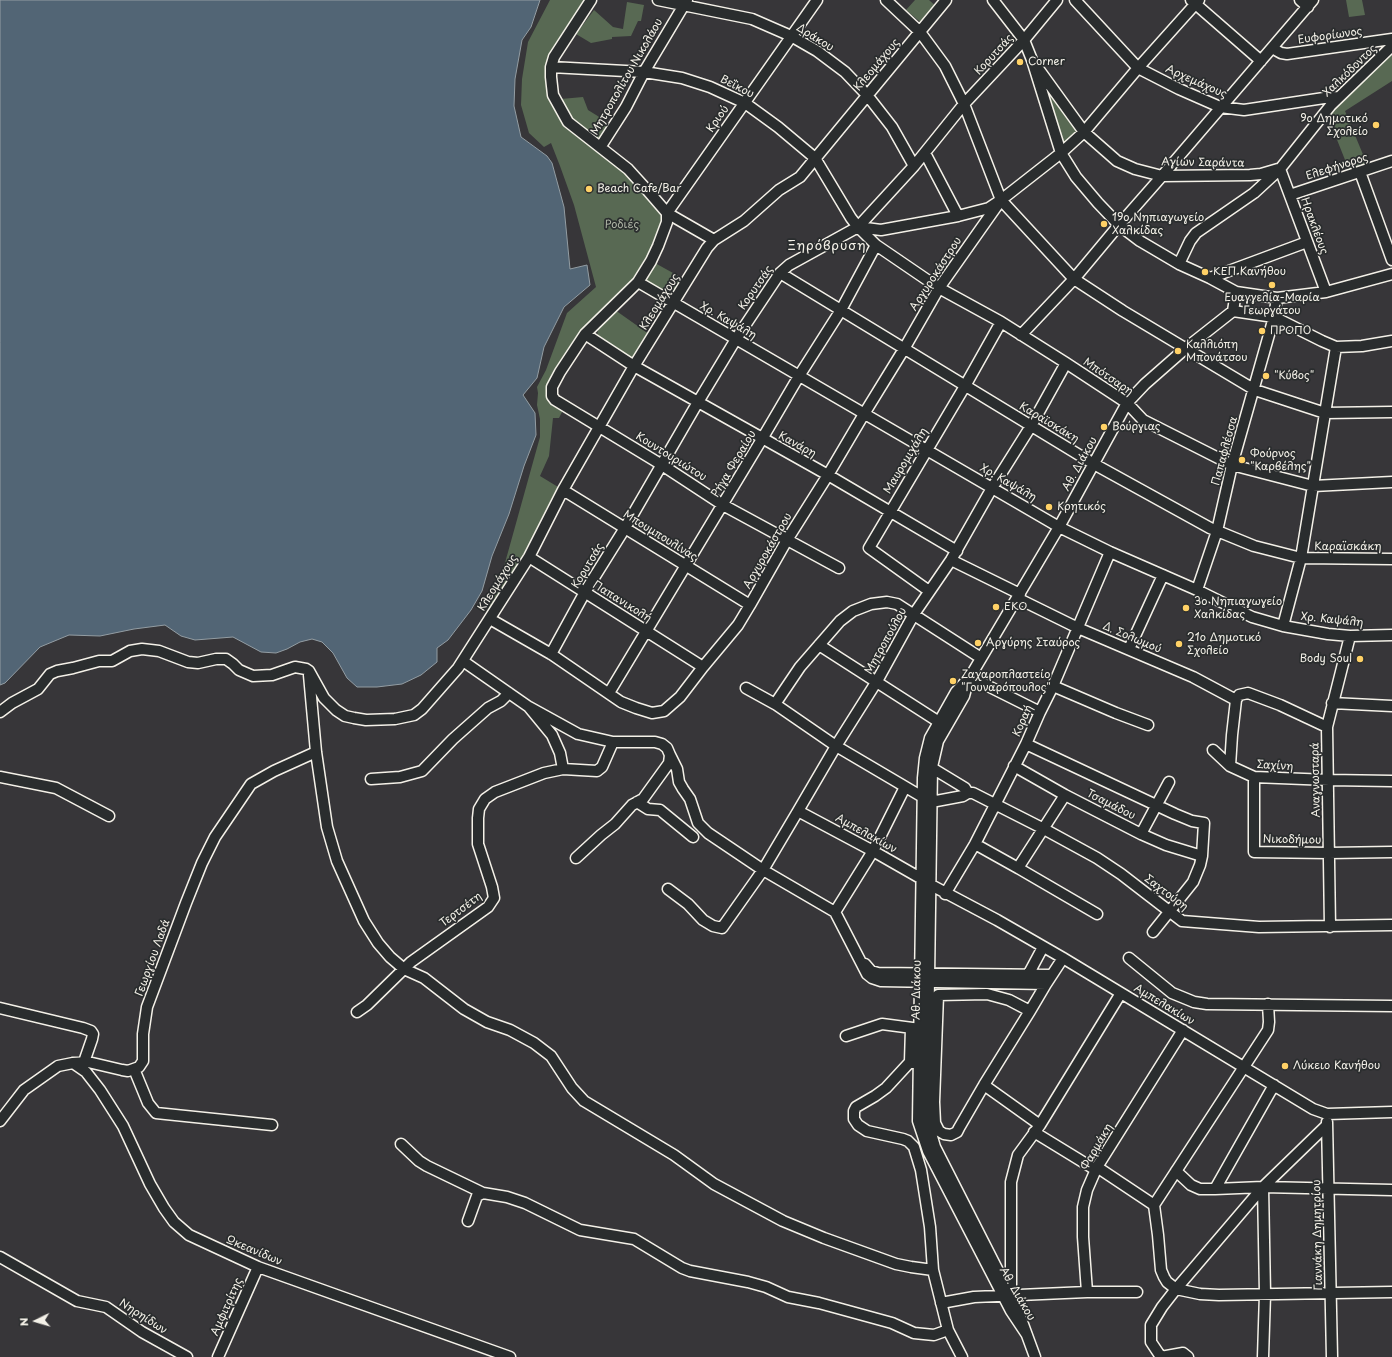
<!DOCTYPE html>
<meta charset="utf-8">
<style>
body{margin:0}
#map{position:relative;width:1392px;height:1357px;overflow:hidden;background:#373639;font-family:"Playpen Sans",sans-serif}
canvas{display:block}
.north{position:absolute;left:16px;top:1301px;width:40px;height:40px;-webkit-text-stroke:3px #2a2d2e;paint-order:stroke;rotate:265deg;font-size:11px;font-weight:700;line-height:16px;text-align:center;color:#f4f1e8}
.north::after{content:'';display:block;margin:auto;width:14px;height:18px;background:#f4f1e8;clip-path:polygon(50% 0,100% 100%,50% 72%,0 100%)}
</style>
<div id="map">
<canvas width="1392" height="1357"></canvas>
<div class="north">N</div>
</div>
<script>
const context = document.querySelector('canvas').getContext('2d');
context.lineJoin = 'round';
function paint(path, color) { context.fillStyle = color; context.fill(path, 'evenodd'); }
const shape = rows => new Path2D(rows.map(r => 'M' + r).join(''));
function strokePath(path, color, width, dash) { context.strokeStyle = color; context.lineWidth = width; context.lineCap = dash ? 'butt' : 'round'; context.setLineDash(dash || []); context.stroke(path); }
function label(font, color, halo, rows, align = 'center') {
  context.font = font + ' "Playpen Sans",sans-serif'; context.lineWidth = 3.5; context.setLineDash([]); context.textBaseline = 'middle'; context.strokeStyle = halo; context.fillStyle = color; for (const [text, x, y, turn = 0] of rows) {
    context.save(); context.translate(x, y); context.rotate((+turn || 0) * Math.PI / 180); context.textAlign = isNaN(turn) ? turn : align; if (halo) context.strokeText(text, 0, 0); context.fillText(text, 0, 0); context.restore();
  }
}
paint(shape([
 [550,0,591,0,564,40,551,85,561,99,583,97,588,110,609,123,597,143,667,213,651,261,588,330,552,396,565,406,559,418,553,418,549,456,540,476,563,490,490,619,485,615,498,588,540,437,540,419,537,405,538,393,537,387,546,370,567,313,596,287,574,205,560,166,551,143,544,147,529,133,521,105,522,79,528,42],
 [915,0,929,0,939,9,925,26,906,10],
 [1346,0,1362,0,1365,15,1349,17],
 [627,2,644,5,641,21,638,21,631,36,612,37,612,39,591,43,576,34,594,10,613,27,623,29],
 [1392,46,1392,81,1345,111,1369,169,1351,175,1326,112],
 [1032,60,1084,132,1061,153],
 [655,263,682,278,671,297,645,280],
 [615,310,649,334,634,360,597,337,598,329]
]), '#586953');
const water = shape([
 [0,0,540,0,531,27,522,40,515,79,514,106,521,137,547,156,552,163,564,207,570,269,587,265,590,285,564,307,544,347,537,378,523,395,535,413,536,435,524,466,509,514,492,556,482,591,471,610,448,640,437,648,437,662,421,675,402,684,377,687,357,687,347,678,333,653,322,642,312,639,300,642,287,649,276,653,261,652,233,637,195,640,181,636,165,625,134,629,100,636,69,635,40,647,5,683,0,685,0,0]
]);
paint(water, '#526575');
strokePath(water, '#939da3', 1);
const minor = shape([
 [591,0,554,57,551,67,551,77,553,95,568,122,628,169,648,191,667,213,667,222,658,246,651,261,638,282,585,334,560,372,552,387,552,396,555,400,662,465,723,505,839,568],
 [658,0,752,19,791,36,817,51,845,72,867,95,892,127,914,166],
 [886,0,920,32,945,66,964,104,1001,200,1074,279,1123,311,1255,390,1325,413,1392,412],
 [993,0,1024,40,1032,60,1061,153,1076,177,1098,203,1119,225,1140,241,1179,264,1210,278,1236,292],
 [1075,0,1138,68,1179,89,1220,107,1244,110,1324,98,1339,97],
 [1191,0,1261,61],
 [1300,0,1308,7],
 [1272,48,1281,53,1287,54,1392,39],
 [551,67,644,72,682,78,710,87,745,103,778,127,815,158,851,218,858,227,876,245,939,288,1001,322,1066,363,1127,403,1143,420,1232,465,1313,486,1392,482],
 [1037,67,1084,132,1117,161,1135,169,1162,176,1250,175,1261,174,1278,169],
 [601,146,626,107,644,72,687,0],
 [925,153,958,216],
 [1280,169,1326,292],
 [1360,172,1392,260],
 [1290,195,1392,161],
 [858,227,881,230,958,216,989,208,998,202],
 [714,240,667,213,817,0],
 [1179,264,1190,241,1196,233,1254,193,1280,169,1331,105,1392,46],
 [780,273,1094,464,1210,528,1254,546,1301,558,1392,559],
 [1210,278,1307,242],
 [638,282,1059,527,1110,552,1197,590,1252,617,1283,626,1328,634,1350,636,1392,635],
 [1236,292,1277,298,1274,317,1233,311,1236,292],
 [1277,298,1326,292,1392,274],
 [585,334,634,366,828,475,957,551],
 [1021,335,1074,279,1119,225,1162,176,1313,0],
 [563,490,750,605,787,540,828,475,864,414,904,349,939,288,1001,200,1061,153,1084,132,1138,68,1199,0],
 [529,557,703,667],
 [951,560,1020,594],
 [1197,590,1217,531,1232,465,1274,317,1322,341,1336,347,1362,346,1392,341],
 [929,591,869,548,965,386,1001,322],
 [1017,598,1078,628,1193,677,1236,700],
 [490,619,551,654,621,702,636,708,652,713,664,711,680,697,703,667,738,625,750,605],
 [1283,626,1301,558,1336,347],
 [819,645,939,722],
 [1129,649,1163,575],
 [551,654,585,592,625,528,698,402,736,339,780,273,789,265,858,227,914,166,964,104,1024,40,1057,0],
 [463,661,529,707,552,735,560,753,563,769],
 [309,675,316,752,327,827,337,861,364,921,378,943,390,957,404,969,424,978,464,1009,487,1022,510,1030,534,1043,551,1056,572,1088,584,1101,674,1155,714,1184,783,1221,824,1238,896,1264,911,1267,933,1270],
 [970,677,1040,712],
 [968,681,964,696,938,741,932,767,927,1120,935,1147,1017,1308,1035,1357],
 [1053,686,1116,713,1148,725],
 [746,688,775,704,836,746,931,802,963,796,968,793],
 [609,693,762,439,799,376,841,310,876,245],
 [1332,703,1392,706],
 [775,704,800,667,840,621,853,611,871,604,887,602,897,604,981,658],
 [529,707,578,734,613,742,655,742,662,744,667,748,670,755,669,763,643,799,632,805,615,824,601,835,576,858],
 [0,712,12,703,38,689,50,674,57,671,73,668,99,661,112,661,130,651,142,649,159,651,188,662,198,663,216,659,226,659,233,664,239,670,253,676,272,675,295,667,306,669,309,671,324,698,336,710,345,716,354,718,366,720,395,719,414,715,422,709,458,668,529,557,563,490,634,366,707,248,714,240,744,221,779,190,800,177,946,0],
 [1026,744,1175,814,1192,821,1204,823,1202,856,1200,865,1193,882,1153,932],
 [1213,750,1230,766,1254,777,1329,780,1392,781],
 [670,755,677,769,679,782,683,789,690,799,698,823,708,833,763,870,835,912,867,974,872,978,881,981,1046,984],
 [1014,766,1065,795,1141,834,1166,845,1202,856],
 [1230,766,1232,735,1236,700,1239,695,1248,693,1280,705,1327,727],
 [932,768,965,788,968,793,973,793,1044,829,1097,858,1121,874,1182,921,1259,927,1392,925],
 [0,777,56,788,109,816],
 [1254,777,1254,852,1329,853,1392,852],
 [371,779,400,777,422,771,453,739,488,708,501,701,509,693],
 [637,802,648,809,660,810,693,837],
 [798,811,873,851,922,879],
 [1141,834,1169,782],
 [975,844,1018,868,1065,795],
 [1018,868,1097,914],
 [931,885,997,920,1063,958,1313,1109,1327,1114,1392,1112],
 [668,889,688,904,703,920,713,926,722,928,763,870,798,811,836,746,877,681,914,614,951,560,992,488,1031,426,1066,363],
 [945,894,975,844,1026,744,1040,712,1053,686,1110,552],
 [835,912,873,851,905,787],
 [1330,927,1327,727,1350,636],
 [1129,958,1172,993,1194,1002,1207,1004,1392,1006],
 [865,964,871,971,878,973,1052,975],
 [1028,975,1043,947],
 [1268,1004,1269,1022,1268,1030,1154,1205,1158,1235,1161,1270,1164,1277,1167,1282,1176,1289,1200,1294,1219,1295,1392,1292],
 [0,1008,83,1028,91,1031,93,1034,92,1039,84,1062],
 [1030,1011,1009,1000,987,994,938,995,934,1102,935,1123,939,1131,944,1134,951,1135,957,1132,959,1128,984,1085,1030,1011,1046,984,1063,958],
 [357,1012,367,1005,411,962,488,907,494,898,492,887,478,844,478,818,479,809,485,799,495,792,544,773,563,769,597,771,602,767,613,742],
 [846,1036,882,1024,920,1029],
 [910,1062,911,1028],
 [73,1063,86,1072,100,1090,123,1126,150,1184,164,1208,174,1222,189,1235,258,1267,510,1357],
 [919,1064,910,1062,886,1088,875,1096,856,1107,854,1111,854,1119,858,1125,867,1131,903,1139,908,1141,914,1147,921,1170,930,1227,933,1270,948,1330,962,1357],
 [134,1069,148,1103,156,1113,272,1125],
 [984,1085,1040,1125],
 [0,1121,24,1090,58,1066,73,1063,88,1062,122,1070,128,1071,139,1067,143,1061,143,1034,147,1007,186,903,202,863,215,837,251,784,274,771,316,752],
 [1327,1122,1332,1357],
 [1034,1132,1096,1170],
 [401,1144,419,1161,427,1166,483,1193],
 [1097,1167,1154,1205],
 [1176,1171,1191,1185,1200,1189,1215,1189,1263,1187,1392,1190],
 [1263,1187,1265,1294,1263,1357],
 [1215,1189,1274,1085],
 [468,1221,477,1196,483,1193,507,1197,525,1203,580,1230,634,1239,682,1268,690,1271,748,1282,766,1287,788,1297,819,1303,892,1323,914,1333,934,1335,948,1330],
 [0,1257,77,1301,106,1307,142,1332,187,1357],
 [1011,1292,1011,1182,1018,1155,1040,1125,1121,993],
 [1087,1292,1083,1237,1083,1207,1087,1190,1097,1167,1183,1030],
 [941,1303,974,1297,1087,1292,1137,1292],
 [1027,1335,1011,1311,928,1151,918,1121,923,778,925,758,930,738,956,692,970,677,1059,527,1127,403,1145,384,1186,348,1233,311],
 [218,1357,258,1267],
 [1161,1357,1151,1342,1151,1325,1162,1307,1176,1289,1263,1187,1327,1125],
 [1161,1357,1183,1353,1188,1357]
]);
strokePath(minor, '#f4f1e8', 13);
strokePath(minor, '#2a2d2e', 10);
for (const [x, y, r, color] of [
 [1020,62,4,"#ffd166"],
 [1376,125,4,"#ffd166"],
 [589,189,4,"#ffd166"],
 [1104,224,4,"#ffd166"],
 [1205,272,4,"#ffd166"],
 [1272,285,4,"#ffd166"],
 [1262,331,4,"#ffd166"],
 [1178,351,4,"#ffd166"],
 [1266,376,4,"#ffd166"],
 [1104,427,4,"#ffd166"],
 [1242,460,4,"#ffd166"],
 [1049,507,4,"#ffd166"],
 [996,607,4,"#ffd166"],
 [1186,608,4,"#ffd166"],
 [978,643,4,"#ffd166"],
 [1179,644,4,"#ffd166"],
 [1360,659,4,"#ffd166"],
 [953,681,4,"#ffd166"],
 [1285,1066,4,"#ffd166"]
]) { const dot = new Path2D(); dot.arc(x, y, r, 0, 2 * Math.PI); context.fillStyle = color; context.fill(dot); strokePath(dot, '#2a2d2e', 1.5); }
label('11px', '#f4f1e8', '#2a2d2e', [
 ["Ευφορίωνος",1330,36,-8],
 ["Δράκου",815,38,32],
 ["Κορυτσάς",994,55,-47],
 ["Κλεομάχους",877,65,-50],
 ["Χαλκόδοντος",1350,71,-44],
 ["Μητροπολίτου Νικολάου",627,77,-60],
 ["Αρχεμάχους",1196,82,24],
 ["Βεΐκου",737,87,27],
 ["Κριού",718,119,-55],
 ["Αγίων Σαράντα",1203,163,1],
 ["Ελεφήνορος",1337,167,-18],
 ["Ηρακλέους",1314,226,70],
 ["Αργυροκάστρου",936,274,-57],
 ["Κορυτσάς",756,288,-55],
 ["Κλεομάχους",660,302,-58],
 ["Χρ. Καψάλη",728,321,30],
 ["Μπότσαρη",1108,377,34],
 ["Καραϊσκάκη",1049,423,31],
 ["Κανάρη",797,445,29],
 ["Παπαφλέσσα",1225,451,-75],
 ["Κουντουριώτου",671,457,32],
 ["Μαυρομιχάλη",906,461,-59],
 ["Ρήγα Φεραίου",734,464,-59],
 ["Αθ. Διάκου",1080,464,-61],
 ["Χρ. Καψάλη",1008,483,30],
 ["Μπουμπουλίνας",660,536,32],
 ["Καραϊσκάκη",1348,547],
 ["Αργυροκάστρου",768,551,-60],
 ["Κορυτσάς",588,566,-59],
 ["Κλεομάχους",498,583,-58],
 ["Παπανικολή",622,602,32],
 ["Χρ. Καψάλη",1332,620,6],
 ["Δ. Σολωμού",1132,638,23],
 ["Μητροπούλου",886,641,-61],
 ["Κοραή",1023,721,-66],
 ["Σαχίνη",1275,766,4],
 ["Αναγνωσταρά",1316,780,-91],
 ["Τσαμάδου",1111,805,27],
 ["Αμπελακίων",866,834,29],
 ["Νικοδήμου",1292,840,1],
 ["Σαχτούρη",1166,893,37],
 ["Τερτσέτη",461,910,-37],
 ["Γεωργίου Λαδά",153,958,-70],
 ["Αθ. Διάκου",917,990,-89],
 ["Αμπελακίων",1164,1005,31],
 ["Φαρμάκη",1097,1147,-60],
 ["Γιαννάκη Δημητρίου",1318,1235,-91],
 ["Ωκεανίδων",254,1251,23],
 ["Αθ. Διάκου",1017,1294,60],
 ["Αμφιτρίτης",227,1307,-66],
 ["Νηρηίδων",143,1317,33]
]);
label('11px', '#f4f1e8', '#2a2d2e', [
 ["Corner",1028,62],
 ["9ο Δημοτικό",1368,119,"right"],
 ["Σχολείο",1368,132,"right"],
 ["Beach Cafe/Bar",597,189],
 ["19ο Νηπιαγωγείο",1112,218],
 ["Χαλκίδας",1112,231],
 ["ΚΕΠ Κανήθου",1213,272],
 ["Ευαγγελία-Μαρία",1272,298,"center"],
 ["Γεωργάτου",1272,311,"center"],
 ["ΠΡΟΠΟ",1270,331],
 ["Καλλιόπη",1186,345],
 ["Μπονάτσου",1186,358],
 ["\"Κύβος\"",1274,376],
 ["Βούργιας",1112,427],
 ["Φούρνος",1250,454],
 ["\"Καρβέλης\"",1250,467],
 ["Κρητικός",1057,507],
 ["3ο Νηπιαγωγείο",1194,602],
 ["Χαλκίδας",1194,615],
 ["ΕΚΟ",1004,607],
 ["21ο Δημοτικό",1187,638],
 ["Σχολείο",1187,651],
 ["Αργύρης Σταύρος",986,643],
 ["Body Soul",1352,659,"right"],
 ["Ζαχαροπλαστείο",961,675],
 ["\"Γουναρόπουλος\"",961,688],
 ["Λύκειο Κανήθου",1293,1066]
], 'left');
label('11px', '#aeb4a5', '#2a2d2e', [
 ["Ροδιές",622,225]
]);
context.letterSpacing = '1px';
label('13px', '#f4f1e8', '#2a2d2e', [
 ["Ξηρόβρυση",827,246]
]);
context.letterSpacing = '0px';
</script>
